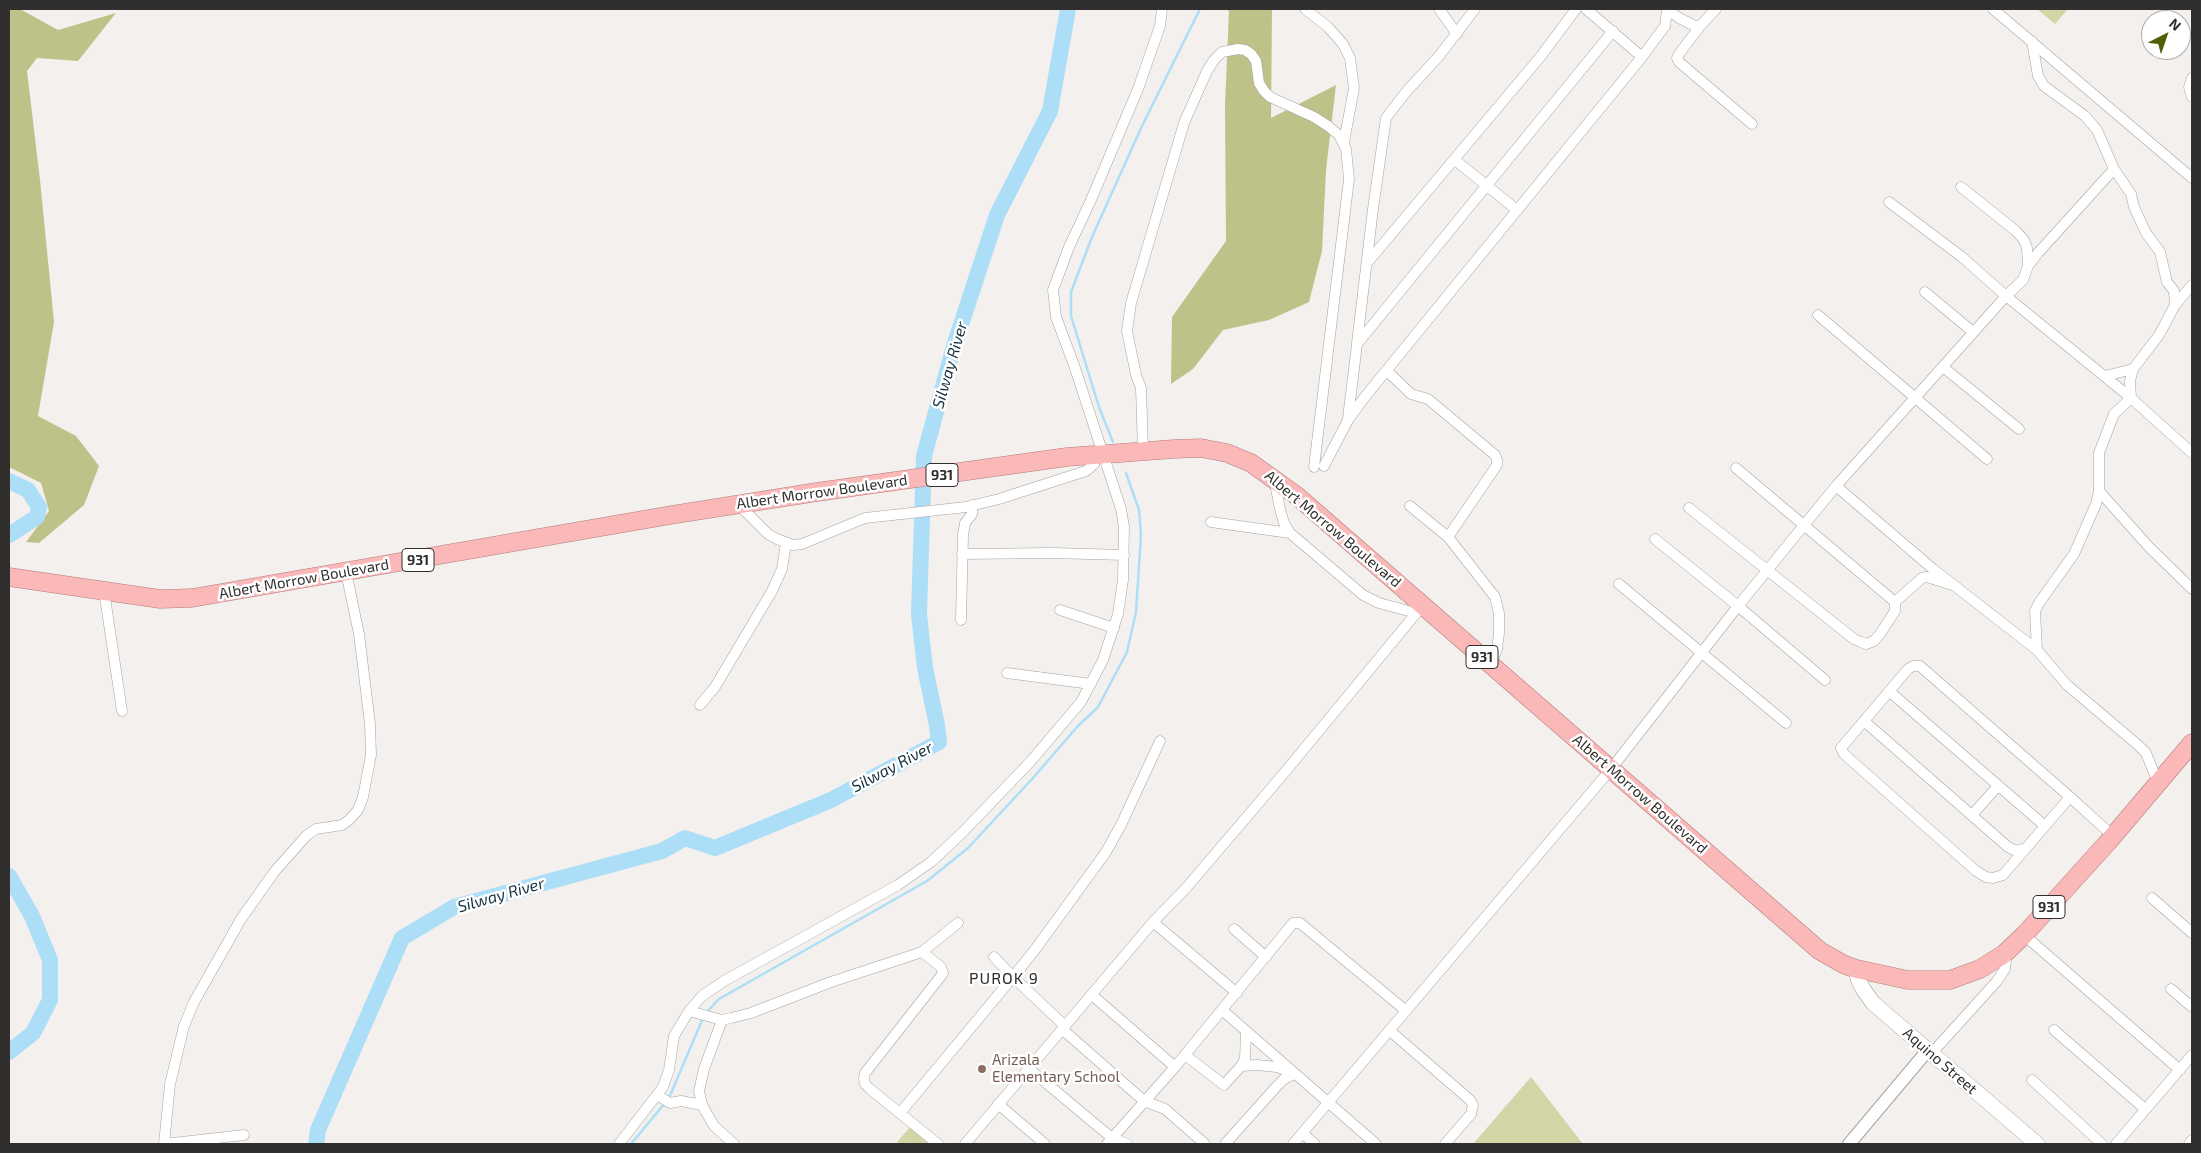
<!DOCTYPE html>
<style>
body{margin:0}
#map{position:relative;width:2201px;height:1153px;overflow:hidden;background:#f3f0ed;font-family:"Exo 2",sans-serif}
canvas{display:block}
.frame{position:absolute;inset:0;border:10px solid #302f2e;pointer-events:none}
.north{position:absolute;left:2141px;top:10px;width:50px;height:50px;box-sizing:border-box;background:#fff;border:1px solid #acacab;border-radius:50%;rotate:41deg;font-size:14px;font-weight:700;line-height:20px;text-align:center;color:#302f2e}
.north::after{content:'';display:block;margin:auto;width:18px;height:22px;background:#4e6006;clip-path:polygon(50% 0,100% 100%,50% 72%,0 100%)}
</style>
<div id="map">
<canvas width="2201" height="1153"></canvas>
<div class="frame"></div>
<div class="north">N</div>
</div>
<script>
const context = document.querySelector('canvas').getContext('2d');
context.lineJoin = 'round';
function paint(path, color) { context.fillStyle = color; context.fill(path, 'evenodd'); }
const shape = rows => new Path2D(rows.map(r => 'M' + r).join(''));
function strokePath(path, color, width, dash) { context.strokeStyle = color; context.lineWidth = width; context.lineCap = dash ? 'butt' : 'round'; context.setLineDash(dash || []); context.stroke(path); }
function label(font, color, halo, rows, align = 'center') {
  context.font = font + ' "Exo 2",sans-serif'; context.lineWidth = 5; context.setLineDash([]); context.textBaseline = 'middle'; context.strokeStyle = halo; context.fillStyle = color; for (const [text, x, y, turn = 0] of rows) {
    context.save(); context.translate(x, y); context.rotate((+turn || 0) * Math.PI / 180); context.textAlign = isNaN(turn) ? turn : align; if (halo) context.strokeText(text, 0, 0); context.fillText(text, 0, 0); context.restore();
  }
}
paint(shape([
 [2037,9,2068,9,2055,24],
 [1531,1077,1583,1144,1473,1144],
 [912,1125,934,1144,900,1144,897,1142]
]), '#d3d5a7');
paint(shape([
 [9,9,20,9,58,30,116,13,78,61,37,58,27,71,40,180,54,322,38,416,76,436,99,466,84,505,39,543,26,542,49,511,41,483,9,467],
 [1225,9,1271,9,1272,11,1271,118,1336,85,1326,170,1322,251,1309,302,1269,320,1223,330,1193,369,1171,384,1172,317,1226,241,1225,106,1229,11]
]), '#bfc288');
strokePath(shape([
 [1113,442,1099,407,1071,316,1071,292,1092,237,1142,126,1200,9],
 [705,1014,719,999,927,881,968,848,1032,779,1077,727,1098,707,1127,652,1136,612,1141,535,1139,510,1126,473],
 [669,1098,703,1018],
 [631,1144,665,1103]
]), '#addef8', 2.5);
strokePath(shape([
 [9,481,28,490,39,507,37,517,9,535],
 [9,876,32,916,50,960,50,1000,33,1033,9,1052],
 [316,1144,318,1130,402,938,454,907,662,851,685,838,715,848,831,800,939,742,937,725,925,668,919,615,924,456,954,346,997,215,1050,111,1068,9]
]), '#addef8', 16);
const minor = shape([
 [1305,9,1328,27,1343,44,1350,58,1354,88,1344,142],
 [1439,9,1457,34],
 [1586,9,1642,57],
 [1993,9,2192,178],
 [1668,10,1679,18,1695,26,1701,25,1716,9],
 [1701,25,1679,54,1677,58,1679,62,1752,124],
 [2032,41,2038,76,2044,86,2085,116,2097,130,2114,169,2131,194,2134,207,2146,233,2160,252,2167,282,2174,291,2175,305,2166,322,2159,335,2133,369,2105,376],
 [2192,78,2189,87,2192,97],
 [1455,160,1517,210],
 [1961,187,2016,231,2024,240,2027,248,2028,266],
 [1889,202,1962,257,2006,296,2023,280,2028,266,2038,253,2114,169],
 [1367,263,1541,56,1576,9],
 [1925,292,1973,332],
 [2175,305,2192,285],
 [1818,315,1987,459],
 [1357,343,1373,209,1386,118,1406,92,1439,56,1475,9],
 [1943,367,2019,429],
 [1387,371,1411,394,1428,399,1495,455,1497,460,1497,465,1448,537],
 [1348,418,1357,344,1613,31],
 [1143,451,1141,388,1136,375,1127,331,1131,303,1184,123,1207,71,1214,60,1222,52,1238,49,1245,50,1251,54,1256,61,1259,83,1264,91,1270,97,1314,117,1328,126,1339,135,1346,149,1349,179,1314,467],
 [1324,466,1348,420,1364,398,1642,57,1665,26,1667,9],
 [1736,468,1895,602],
 [1274,478,1280,509,1284,523,1290,533,1363,595,1379,603,1416,613],
 [1836,486,1933,569,2037,650,2067,685,2138,745,2146,753,2158,783],
 [2099,491,2149,547,2192,589],
 [738,504,768,534,777,539,793,545,802,544,865,518,966,507,999,499,1086,471,1094,464,1098,455],
 [1410,506,1448,537,1495,597,1499,613,1499,633,1497,649,1491,665],
 [1689,508,1854,639,1861,642,1866,644,1874,641,1880,634,1895,611,1895,602,1922,578,1927,577,1949,584],
 [1211,522,1290,533],
 [1655,539,1738,606,1825,680],
 [962,554,1053,553,1124,555],
 [1619,584,1786,723],
 [104,591,122,711],
 [1060,610,1114,628],
 [961,620,963,535,965,523,972,514,972,505],
 [2037,650,2035,611,2039,603,2074,554,2096,504,2099,491,2099,453,2114,414,2131,398,2130,381,2133,369],
 [1007,673,1091,684],
 [1889,691,2045,826],
 [700,705,715,687,772,591,782,569,786,543],
 [1864,721,2008,847,2014,850,2025,849],
 [2070,797,2003,875,1993,878,1986,877,1976,871,1844,754,1841,748,1908,669,1913,666,1920,666,2070,797,2113,836],
 [1972,815,1997,787],
 [2152,898,2192,933],
 [1153,922,1237,993],
 [1234,929,1266,957],
 [2024,935,2180,1070],
 [922,952,958,923],
 [2171,989,2192,1007],
 [1092,995,1175,1067],
 [1222,1010,1376,1144],
 [689,1011,722,1020,731,1018,751,1013,831,982,922,952,941,967,943,973,941,976,865,1073,864,1079,865,1084,870,1089,938,1144],
 [722,1020,704,1069,699,1091,702,1105,714,1126,734,1144],
 [1065,1026,1013,977,1034,951,1106,852,1121,825,1160,741],
 [1062,1029,1144,1101,1165,1109,1205,1144],
 [1389,1030,1470,1100,1473,1105,1471,1114,1445,1144],
 [2054,1030,2145,1109],
 [1932,1053,1997,981,2005,969,2007,951],
 [1185,1055,1224,1085,1241,1066,1245,1059,1246,1032],
 [1241,1066,1257,1065,1277,1067,1289,1072],
 [1028,1068,1112,1138,1127,1144],
 [2032,1080,2102,1144],
 [657,1095,670,1103,681,1101,702,1105],
 [998,1104,1045,1144],
 [900,1113,1013,977,994,957],
 [1302,1133,1315,1144],
 [244,1135,164,1144,170,1084,184,1026,194,1002,241,919,275,871,307,835,316,829,342,825,349,820,358,810,363,797,371,755,370,724,359,634,346,572],
 [619,1144,663,1087,669,1070,674,1036,689,1011,702,996,724,981,898,885,931,862,962,833,1031,761,1081,702,1103,660,1118,614,1123,580,1124,527,1121,509,1074,365,1056,317,1053,290,1069,247,1091,200,1138,89,1160,26,1162,9],
 [965,1144,1153,922,1187,887,1285,772,1423,605],
 [1107,1144,1175,1067,1293,923,1300,923,1405,1010],
 [1225,1144,1277,1086,1284,1079,1294,1074],
 [1293,1144,1611,769,1738,606,1836,486,2006,296,2131,398,2192,453],
 [2116,1144,2192,1055],
 [2189,1144,2192,1140]
]);
const tertiary = shape([
 [1849,1144,1928,1050]
]);
const secondary = shape([
 [1857,969,1858,979,1863,989,1873,1003,2037,1144]
]);
const trunk = shape([
 [9,577,160,599,192,598,671,515,817,492,1067,457,1174,449,1201,448,1227,453,1251,463,1297,496,1820,951,1845,965,1857,969,1908,980,1950,980,1980,969,2004,954,2024,935,2108,842,2192,743]
]);
strokePath(minor, '#a5a3a0', 11);
strokePath(tertiary, '#a5a3a0', 14);
strokePath(secondary, '#a5a3a0', 16);
strokePath(trunk, '#b37c7c', 19);
strokePath(minor, '#fff', 10);
strokePath(tertiary, '#fff', 12);
strokePath(secondary, '#fff', 15);
strokePath(trunk, '#fab8b8', 18);
for (const [x, y, r, color] of [
 [982,1069,5,"#8d6e63"]
]) { const dot = new Path2D(); dot.arc(x, y, r, 0, 2 * Math.PI); context.fillStyle = color; context.fill(dot); strokePath(dot, '#fff', 2); }
for (const [x, y, w] of [
 [942,475,32],
 [418,560,32],
 [1482,657,32],
 [2049,907,32]
]) { const box = new Path2D(); box.roundRect(x - w / 2, y - 11.5, w, 23, 4); context.fillStyle = '#fff'; context.fill(box); strokePath(box, '#302f2e', 1); }
label('bold 14px', '#302f2e', null, [
 ["931",942,475],
 ["931",418,560],
 ["931",1482,657],
 ["931",2049,907]
]);
label('15px', '#302f2e', '#fff', [
 ["Albert Morrow Boulevard",822,492,-8],
 ["Albert Morrow Boulevard",1333,529,40],
 ["Albert Morrow Boulevard",304,579,-10],
 ["Albert Morrow Boulevard",1640,794,41],
 ["Aquino Street",1940,1061,41]
]);
label('15px', '#785e54', '#fff', [
 ["Arizala",992,1060],
 ["Elementary School",992,1077]
], 'left');
label('italic 16px', '#14313f', '#fff', [
 ["Silway River",950,365,-74],
 ["Silway River",892,767,-28],
 ["Silway River",501,895,-16]
]);
context.letterSpacing = '1px';
label('16px', '#302f2e', '#fff', [
 ["PUROK 9",1004,979]
]);
context.letterSpacing = '0px';
</script>
